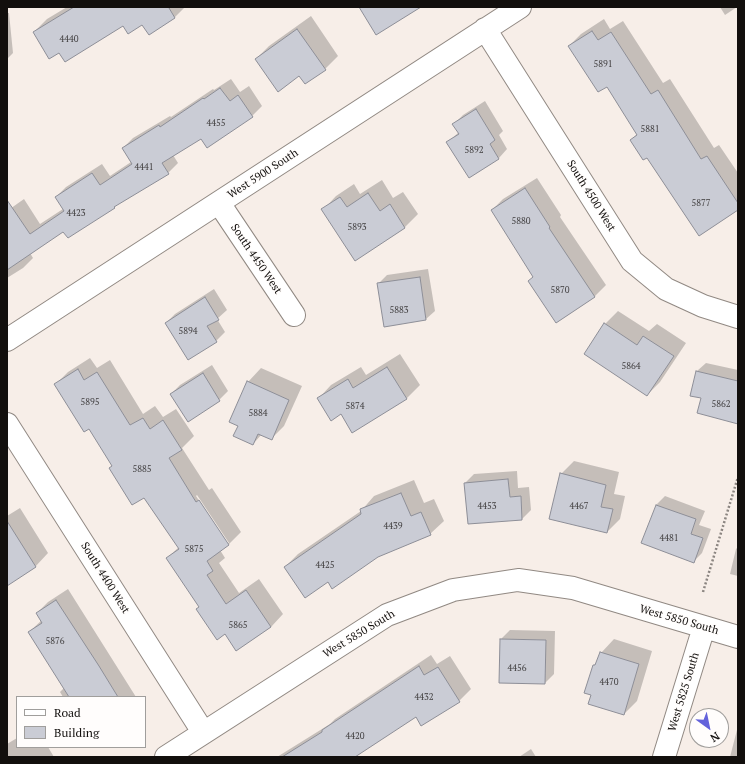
<!DOCTYPE html>
<style>
body{margin:0}
#map{position:relative;width:745px;height:764px;overflow:hidden;background:#f7eee8;font-family:"PT Serif",serif}
canvas{display:block}
.frame{position:absolute;inset:0;border:8px solid #120f0d;pointer-events:none}
.legend{position:absolute;left:16px;top:696px;width:130px;height:52px;box-sizing:border-box;background:#fffdfc;border:1px solid #a09e9c;margin:0;padding:5px 7px;list-style:none;font-size:12px;color:#120f0d}
.legend li{display:flex;align-items:center;gap:8px;height:20px}
.legend b{width:20px;border:1px solid #a09e9c}
.north{position:absolute;left:689px;top:708px;width:40px;height:40px;box-sizing:border-box;background:#fffdfc;border:1px solid #a09e9c;border-radius:50%;rotate:147deg;font-size:11px;font-weight:700;line-height:16px;text-align:center;color:#120f0d}
.north::after{content:'';display:block;margin:auto;width:14px;height:18px;background:#6362db;clip-path:polygon(50% 0,100% 100%,50% 72%,0 100%)}
</style>
<div id="map">
<canvas width="745" height="764"></canvas>
<div class="frame"></div>
<ul class="legend">
<li><b style="height:5px;background:#fff"></b>Road</li>
<li><b style="height:11px;background:#caccd5"></b>Building</li>
</ul>
<div class="north">N</div>
</div>
<script>
const context = document.querySelector('canvas').getContext('2d');
context.lineJoin = 'round';
function paint(path, color) { context.fillStyle = color; context.fill(path, 'evenodd'); }
const shape = rows => new Path2D(rows.map(r => 'M' + r).join(''));
function strokePath(path, color, width, dash) { context.strokeStyle = color; context.lineWidth = width; context.lineCap = dash ? 'butt' : 'round'; context.setLineDash(dash || []); context.stroke(path); }
function label(font, color, halo, rows, align = 'center') {
  context.font = font + ' "PT Serif",serif'; context.lineWidth = 3; context.setLineDash([]); context.textBaseline = 'middle'; context.strokeStyle = halo; context.fillStyle = color; for (const [text, x, y, turn = 0] of rows) {
    context.save(); context.translate(x, y); context.rotate((+turn || 0) * Math.PI / 180); context.textAlign = isNaN(turn) ? turn : align; if (halo) context.strokeText(text, 0, 0); context.fillText(text, 0, 0); context.restore();
  }
}
paint(shape([
 [67,7,185,7,174,18,143,23,123,25,60,51,34,32,47,19],
 [720,7,737,7,725,15],
 [7,13,9,13,13,53,7,59],
 [311,16,338,56,325,69,300,75,256,59,269,46],
 [604,19,610,29,623,21,663,83,670,79,714,148,719,145,738,173,738,209,647,157,631,140,637,134,607,86,569,46,581,34],
 [231,79,240,92,249,86,262,106,252,116,202,137,173,155,178,163,168,173,118,203,114,208,63,230,30,253,33,258,23,268,7,278,7,211,24,199,40,224,63,209,56,197,66,187,102,164,110,176,131,162,123,148,133,138,170,116,171,117,213,89,214,90],
 [485,101,503,131,499,135,507,149,499,158,469,176,448,142,459,132,454,124,463,115],
 [537,178,561,215,560,217,606,285,595,296,557,322,534,276,492,210,503,199],
 [382,180,393,198,403,192,418,214,405,227,355,259,323,210,336,196,354,184,360,194],
 [428,269,435,311,426,319,378,284,387,275],
 [214,289,227,310,217,319,225,332,216,341,166,323,175,314],
 [618,311,649,331,657,324,686,343,660,382,647,395,605,324],
 [400,354,420,385,406,399,341,413,318,399,331,385,361,367,366,375],
 [90,358,97,368,110,360,143,414,155,406,163,417,176,409,194,436,182,448,209,490,212,488,241,532,229,544,220,550,225,558,219,563,239,593,259,579,283,614,271,627,237,650,225,632,200,607,167,558,179,547,144,496,113,466,89,428,56,384,68,372],
 [197,495,229,543,227,543,196,496],
 [706,363,738,370,738,423,697,371],
 [212,365,228,391,219,400,171,394,180,385],
 [261,368,302,386,284,426,271,439,262,434,253,444,239,425,248,382],
 [574,461,619,472,614,494,625,496,620,519,607,532,561,474],
 [517,471,518,488,529,487,531,510,522,519,468,523,465,483,474,474],
 [414,480,424,503,434,499,444,521,430,534,377,556,328,581,285,567,298,554,361,511,374,496],
 [665,496,705,511,699,525,711,529,702,553,693,562,656,505],
 [20,508,48,553,35,567,7,584,7,516],
 [738,547,738,576,730,574,736,549],
 [68,589,136,697,63,697,60,692,64,688,29,632,42,620,37,613,48,602],
 [510,630,555,631,554,674,545,683,501,639],
 [614,639,652,651,637,701,624,714,592,694,594,665,597,662,601,653],
 [431,655,437,664,450,656,471,689,459,701,416,715,354,757,277,757,330,724,335,719],
 [738,726,738,757,730,757],
 [17,738,17,747,48,747,54,757,7,757,7,744],
 [531,749,536,757,519,757]
]), '#0003');
const building = shape([
 [74,7,171,7,169,8,175,18,149,35,142,25,128,34,123,26,65,62,59,53,49,59,33,32,74,7],
 [359,7,421,7,376,35,359,7],
 [297,29,326,70,305,84,299,76,278,92,255,59,297,29],
 [592,31,598,40,611,32,651,94,658,90,701,159,707,156,738,203,738,210,699,236,647,158,643,160,630,140,637,135,607,87,598,92,568,46,592,31],
 [220,88,230,101,238,95,253,117,207,148,201,139,162,163,169,174,114,207,115,208,68,238,63,232,7,270,7,200,30,234,64,211,55,197,92,173,100,185,132,164,122,148,159,125,160,127,203,98,204,99,220,88],
 [476,109,495,140,490,144,499,159,469,178,446,142,459,134,452,124,476,109],
 [525,188,550,227,549,228,595,297,556,323,528,281,533,277,491,210,525,188],
 [368,193,380,211,390,204,405,228,355,261,321,209,340,197,347,207,368,193],
 [420,277,426,320,384,327,377,283,420,277],
 [205,297,219,320,207,326,217,342,188,360,165,323,205,297],
 [604,323,637,345,643,336,674,356,647,396,584,354,604,323],
 [387,367,407,399,352,433,341,414,331,421,317,398,348,379,353,388,387,367],
 [78,369,84,380,97,372,130,425,143,418,150,429,163,420,182,450,169,458,196,502,199,500,229,545,207,561,213,571,207,575,226,604,246,590,271,627,236,651,225,634,217,640,196,609,199,607,166,558,179,549,144,498,132,505,109,468,112,466,89,429,84,432,54,384,78,369],
 [696,371,738,381,738,424,697,413,701,398,690,396,696,371],
 [203,373,220,401,188,422,170,394,203,373],
 [247,381,289,400,272,440,258,434,253,445,233,436,238,426,229,422,247,381],
 [560,473,606,485,601,507,613,509,607,533,549,519,560,473],
 [508,479,510,497,521,496,522,520,468,524,464,483,508,479],
 [401,493,411,516,421,512,431,535,378,557,332,589,328,582,305,598,284,567,361,514,360,509,401,493],
 [656,505,696,519,691,534,703,538,694,563,641,543,656,505],
 [7,521,36,567,7,586,7,521],
 [56,600,99,666,118,697,69,697,28,632,42,623,36,613,56,600],
 [500,639,546,640,545,684,499,683,500,639],
 [600,652,639,664,624,715,588,704,591,695,584,693,593,665,595,665,600,652],
 [419,666,424,675,438,667,460,702,421,726,416,717,355,757,282,757,322,732,322,730,419,666]
]);
paint(building, '#caccd5');
strokePath(building, '#8d8e97', 1);
const minor = shape([
 [485,29,632,261,666,289,703,306,738,317],
 [219,203,294,315],
 [7,340,520,7],
 [7,424,203,732],
 [166,757,387,615,453,590,518,580,573,588,738,637],
 [664,757,704,627]
]);
strokePath(minor, '#918983', 24);
strokePath(shape([
 [703,592,738,477]
]), '#8b8581', 2.5, [2, 2]);
strokePath(minor, '#fff', 22);
label('9px', '#403e3f', null, [
 ["4440",69,39],
 ["5891",603,64],
 ["4455",216,123],
 ["5881",650,129],
 ["5892",474,150],
 ["4441",144,167],
 ["5877",701,203],
 ["4423",76,213],
 ["5880",521,221],
 ["5893",357,227],
 ["5870",560,290],
 ["5883",399,310],
 ["5894",188,331],
 ["5864",631,366],
 ["5895",90,402],
 ["5862",721,404],
 ["5874",355,406],
 ["5884",258,413],
 ["5885",142,469],
 ["4453",487,506],
 ["4467",579,506],
 ["4439",393,526],
 ["4481",669,538],
 ["5875",194,549],
 ["4425",325,565],
 ["5865",238,625],
 ["5876",55,641],
 ["4456",517,668],
 ["4470",609,682],
 ["4432",424,697],
 ["4420",355,736]
]);
label('11px', '#120f0d', '#fffdfc', [
 ["West 5900 South",263,174,-33],
 ["South 4500 West",591,196,58],
 ["South 4450 West",256,259,56],
 ["South 4400 West",105,578,58],
 ["West 5850 South",679,620,16],
 ["West 5850 South",359,634,-31],
 ["West 5825 South",684,692,-73]
]);
</script>
